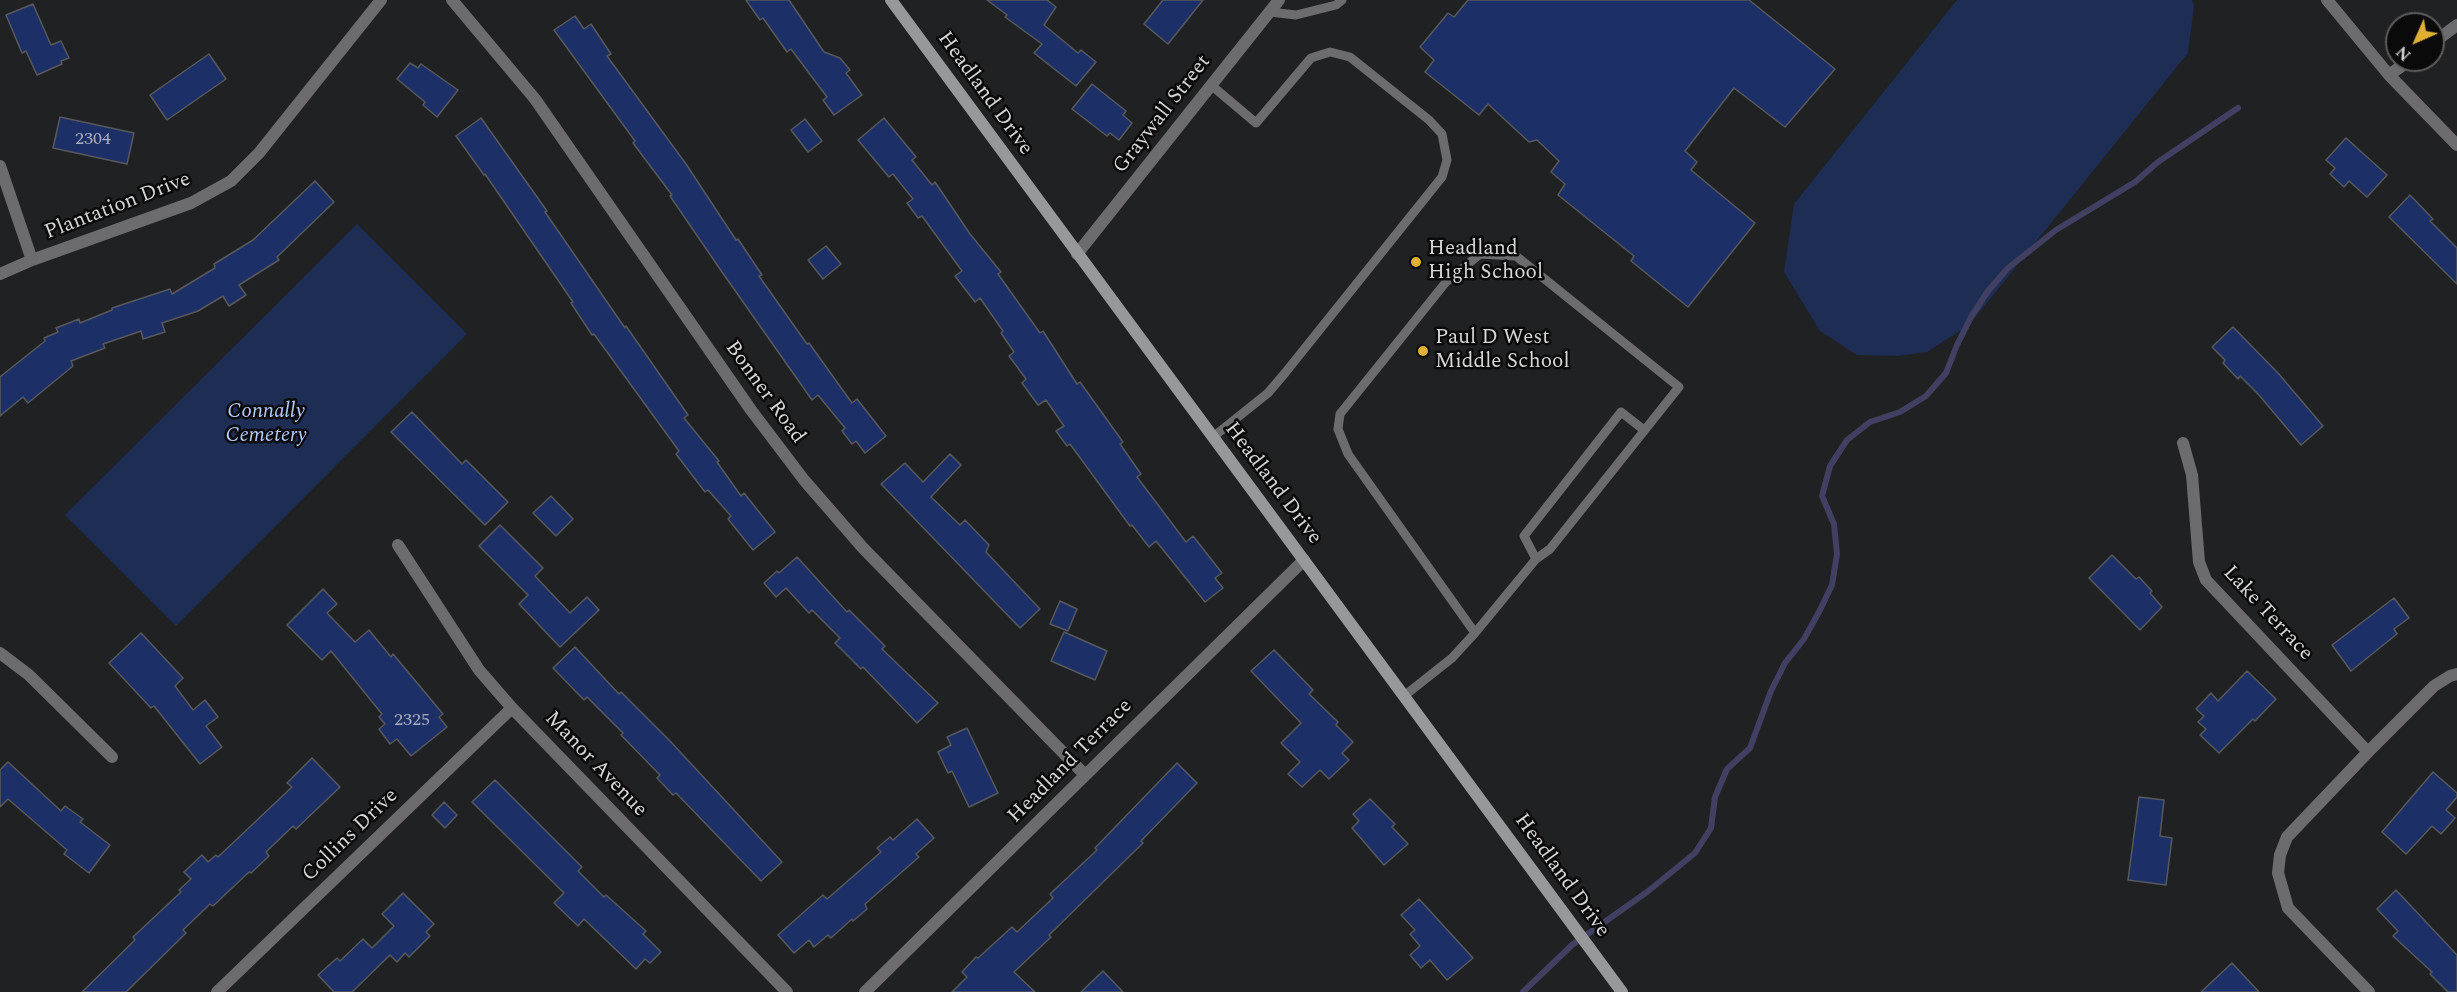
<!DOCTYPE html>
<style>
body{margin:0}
#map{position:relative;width:2457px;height:992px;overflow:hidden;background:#202123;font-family:Spectral,serif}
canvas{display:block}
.north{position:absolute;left:2385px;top:12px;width:60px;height:60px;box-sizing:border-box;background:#0a0a0b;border:2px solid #5c5c5d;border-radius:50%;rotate:225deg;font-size:16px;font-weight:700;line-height:24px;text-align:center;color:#d6d6d8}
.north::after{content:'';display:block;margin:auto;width:21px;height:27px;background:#e0b034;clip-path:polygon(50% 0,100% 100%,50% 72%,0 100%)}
</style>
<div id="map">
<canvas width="2457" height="992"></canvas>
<div class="north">N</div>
</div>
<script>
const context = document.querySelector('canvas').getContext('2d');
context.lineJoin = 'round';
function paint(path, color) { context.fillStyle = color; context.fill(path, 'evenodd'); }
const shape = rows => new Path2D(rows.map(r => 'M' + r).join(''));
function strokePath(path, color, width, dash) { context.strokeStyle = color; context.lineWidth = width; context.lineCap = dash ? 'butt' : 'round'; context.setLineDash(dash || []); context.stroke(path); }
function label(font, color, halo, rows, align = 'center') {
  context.font = font + ' Spectral,serif'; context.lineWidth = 5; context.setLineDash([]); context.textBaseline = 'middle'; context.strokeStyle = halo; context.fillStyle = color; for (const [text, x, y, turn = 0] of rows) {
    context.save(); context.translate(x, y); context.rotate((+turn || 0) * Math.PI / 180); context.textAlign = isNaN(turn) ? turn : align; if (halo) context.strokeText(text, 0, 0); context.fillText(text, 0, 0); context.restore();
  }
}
paint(shape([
 [1957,0,2192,0,2194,5,2188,53,1969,325,1927,352,1897,356,1857,355,1820,331,1784,272,1794,204],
 [357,224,467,334,176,626,65,515]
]), '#1e2d54');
strokePath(shape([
 [1523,992,1572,945,1647,892,1695,853,1711,828,1715,797,1727,769,1750,748,1771,691,1785,663,1804,639,1819,612,1832,585,1837,554,1834,524,1822,496,1830,466,1847,440,1870,422,1900,412,1926,396,1946,373,1957,345,1971,317,1988,291,2008,268,2056,230,2135,182,2158,162,2238,108]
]), '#414062', 6);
const building = shape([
 [746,0,789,0,824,52,840,58,850,70,846,73,862,95,834,115,823,100,827,97,791,49,787,52,763,18,760,20,746,0],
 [987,0,1047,0,1056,7,1044,25,1078,53,1081,50,1096,62,1076,86,1034,53,1042,44,1005,17,1007,15,987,0],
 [1163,0,1203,0,1168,44,1144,24,1163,0],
 [1468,0,1749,0,1835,69,1785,127,1734,88,1685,151,1697,162,1691,170,1755,223,1688,307,1631,261,1634,256,1558,195,1565,184,1551,172,1559,161,1537,140,1529,142,1488,104,1479,115,1425,72,1434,60,1420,47,1448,13,1454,17,1468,0],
 [33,4,51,45,61,41,69,58,61,61,62,64,37,75,26,51,22,53,6,15,33,4],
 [575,16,584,29,591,24,611,54,607,56,686,164,736,240,738,239,762,275,759,276,807,344,809,343,852,403,857,399,886,436,865,453,856,441,852,444,842,431,845,428,818,395,812,400,722,272,670,196,672,195,633,143,635,141,554,30,575,16],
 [209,54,226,79,167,120,150,95,209,54],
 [410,63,418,68,421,64,458,90,437,117,423,105,425,102,397,79,410,63],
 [1092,84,1126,111,1123,115,1132,123,1119,140,1110,133,1107,136,1072,109,1092,84],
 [60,117,134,133,127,164,53,148,60,117],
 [481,118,547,211,545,212,625,328,626,326,688,415,684,418,719,461,717,462,741,496,744,493,775,532,753,550,728,519,731,516,708,490,705,492,676,454,679,451,594,334,592,335,571,303,573,302,485,174,484,175,456,136,481,118],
 [884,118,916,157,912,160,932,185,935,182,970,234,1001,272,998,274,1040,333,1043,331,1077,384,1080,382,1123,442,1120,444,1141,474,1137,477,1186,542,1193,536,1222,573,1215,578,1223,588,1205,602,1156,541,1149,547,1132,525,1130,526,1070,444,1067,446,1056,431,1064,426,1046,400,1038,405,1022,383,1026,379,1009,356,1014,352,1001,333,1003,331,980,298,975,302,955,276,962,271,922,216,918,218,907,203,913,199,893,174,889,177,858,140,884,118],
 [805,119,822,141,808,152,791,130,805,119],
 [2346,138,2387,175,2367,197,2349,181,2344,187,2330,174,2335,168,2326,160,2346,138],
 [315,181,334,202,277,257,279,260,239,285,246,295,229,306,223,296,198,311,162,323,165,332,143,339,141,331,103,344,105,348,71,361,73,366,28,403,23,397,0,416,0,377,45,341,44,338,58,332,56,328,79,319,80,323,112,310,112,308,170,289,172,294,215,268,214,264,253,240,315,181],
 [2410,195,2433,219,2430,221,2457,248,2457,284,2389,217,2410,195],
 [826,246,841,264,823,279,808,260,826,246],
 [2233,327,2278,373,2323,426,2301,445,2259,395,2240,376,2238,379,2223,363,2225,360,2212,347,2233,327],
 [412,412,462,464,466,460,508,502,485,525,391,432,412,412],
 [950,454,961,465,931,497,960,525,965,520,989,545,986,552,1040,609,1020,628,881,484,905,463,923,482,950,454],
 [551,496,573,519,556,536,533,513,551,496],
 [500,525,543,568,535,576,570,613,587,597,599,610,560,647,519,604,528,595,479,546,500,525],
 [2112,555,2136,579,2139,577,2152,591,2150,593,2162,607,2140,630,2089,578,2112,555],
 [797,557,847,612,849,610,885,646,882,649,938,703,917,723,863,667,861,669,835,643,840,638,812,610,809,613,786,588,776,597,764,583,777,571,779,573,797,557],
 [323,589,337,604,327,613,355,642,369,630,391,657,393,654,443,714,439,717,447,727,411,756,397,739,390,744,379,729,385,724,379,717,382,714,331,651,322,660,287,625,323,589],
 [2394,598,2409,618,2394,629,2397,634,2351,671,2332,645,2394,598],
 [1060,601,1077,609,1068,631,1050,624,1060,601],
 [1064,632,1107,651,1095,680,1051,661,1064,632],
 [141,633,183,678,175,686,193,710,205,700,218,717,206,726,222,747,200,764,154,706,151,708,109,663,141,633],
 [575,647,619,694,621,692,670,741,782,862,761,881,676,793,673,795,657,778,660,775,621,735,623,733,587,697,584,700,553,668,575,647],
 [1274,650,1313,690,1309,694,1338,722,1336,725,1353,742,1342,753,1349,760,1329,779,1320,770,1302,787,1288,774,1300,762,1281,743,1301,723,1251,671,1274,650],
 [2247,671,2276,699,2255,721,2253,719,2219,753,2200,735,2206,729,2198,722,2204,716,2196,709,2211,693,2218,701,2247,671],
 [967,728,998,793,969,807,952,771,948,773,938,752,951,745,947,737,967,728],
 [312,758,340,787,296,829,293,826,266,852,269,856,251,873,249,872,213,906,210,904,183,930,186,933,126,992,82,992,135,940,133,937,181,892,179,890,191,879,184,872,202,855,208,862,216,855,218,857,292,787,287,783,312,758],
 [8,762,61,811,65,806,83,819,80,822,110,845,89,873,64,854,67,850,8,799,0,807,0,770,8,762],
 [1177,763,1197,783,1141,841,1143,843,1049,935,1051,937,1014,972,1035,992,952,992,967,977,962,972,976,957,978,958,1012,927,1017,932,1053,898,1050,894,1097,850,1095,848,1177,763],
 [2433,772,2457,793,2457,797,2446,810,2455,818,2441,834,2432,826,2406,854,2382,832,2433,772],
 [495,780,582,867,578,871,604,897,606,895,646,931,643,934,661,952,650,963,645,959,636,969,584,919,578,926,554,903,564,893,472,802,495,780],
 [2139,797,2164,800,2160,836,2172,838,2166,885,2128,880,2139,797],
 [1370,799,1395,824,1392,827,1408,844,1384,865,1352,828,1359,821,1353,814,1370,799],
 [444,802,457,815,445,828,432,815,444,802],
 [917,819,934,838,916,854,919,857,865,904,867,909,853,921,852,919,831,938,828,935,814,947,809,940,794,953,778,935,823,895,827,899,881,852,877,848,890,837,893,840,917,819],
 [2396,890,2457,955,2457,992,2448,992,2430,974,2432,972,2393,936,2398,931,2377,909,2396,890],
 [403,893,434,924,426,932,430,936,409,957,405,953,397,962,390,955,352,992,334,992,318,975,337,958,340,961,363,939,372,948,394,926,382,914,403,893],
 [1419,899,1473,958,1447,980,1430,960,1421,968,1410,955,1420,946,1410,934,1415,930,1401,915,1419,899],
 [2232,963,2259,992,2201,992,2232,963],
 [1103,971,1123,992,1081,992,1103,971]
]);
paint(building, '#1c2f67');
strokePath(building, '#58595c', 1.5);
strokePath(shape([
 [1270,12,1296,15,1336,5,1342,0],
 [1211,85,1256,123,1311,58,1330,52,1350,57,1429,120,1442,134,1447,160,1442,177,1285,373,1268,393,1213,437],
 [1536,559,1524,536,1621,412,1644,430],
 [1404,696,1452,658,1475,633,1536,559,1550,549,1679,387,1516,256,1480,254,1446,282,1340,414,1338,429,1348,454,1475,633]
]), '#6c6c6e', 9);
strokePath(shape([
 [452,0,535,99,751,410,804,480,863,548,1085,775],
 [2327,0,2389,75,2457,145],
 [2433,43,2457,25],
 [2389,75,2410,60],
 [0,166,32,260],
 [1077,254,1279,0],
 [0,274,32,260,191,203,231,181,259,153,381,0],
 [2183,443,2192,475,2199,562,2206,580,2368,752],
 [398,545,479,670,512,708,787,992],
 [0,653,29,675,112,757],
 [217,992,512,708],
 [865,992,1304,560],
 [2369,992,2288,908,2278,873,2280,855,2287,837,2368,752,2434,686,2450,676,2457,674]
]), '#6c6c6e', 12);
strokePath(shape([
 [891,0,1622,992]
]), '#97989a', 12);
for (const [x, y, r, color] of [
 [1416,262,6,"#e0b034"],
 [1423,351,6,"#e0b034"]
]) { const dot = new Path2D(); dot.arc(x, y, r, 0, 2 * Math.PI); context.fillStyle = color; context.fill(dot); strokePath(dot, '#0a0a0b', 2); }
label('18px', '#a8acbc', null, [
 ["2304",93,140],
 ["2325",412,721]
]);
label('21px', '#d6d6d8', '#0a0a0b', [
 ["Headland Drive",984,94,54],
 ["Graywall Street",1163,115,-52],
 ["Plantation Drive",118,207,-21],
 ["Bonner Road",764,393,54],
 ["Headland Drive",1272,484,53],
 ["Lake Terrace",2267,614,47],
 ["Headland Terrace",1071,762,-45],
 ["Manor Avenue",595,765,46],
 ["Collins Drive",351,836,-44],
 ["Headland Drive",1561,876,54]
]);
label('21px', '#d6d6d8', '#0a0a0b', [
 ["Headland",1428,250],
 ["High School",1428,274],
 ["Paul D West",1435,339],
 ["Middle School",1435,363]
], 'left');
label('italic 21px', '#b2c9fe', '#0a0a0b', [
 ["Connally",266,413],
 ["Cemetery",266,437]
]);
</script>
